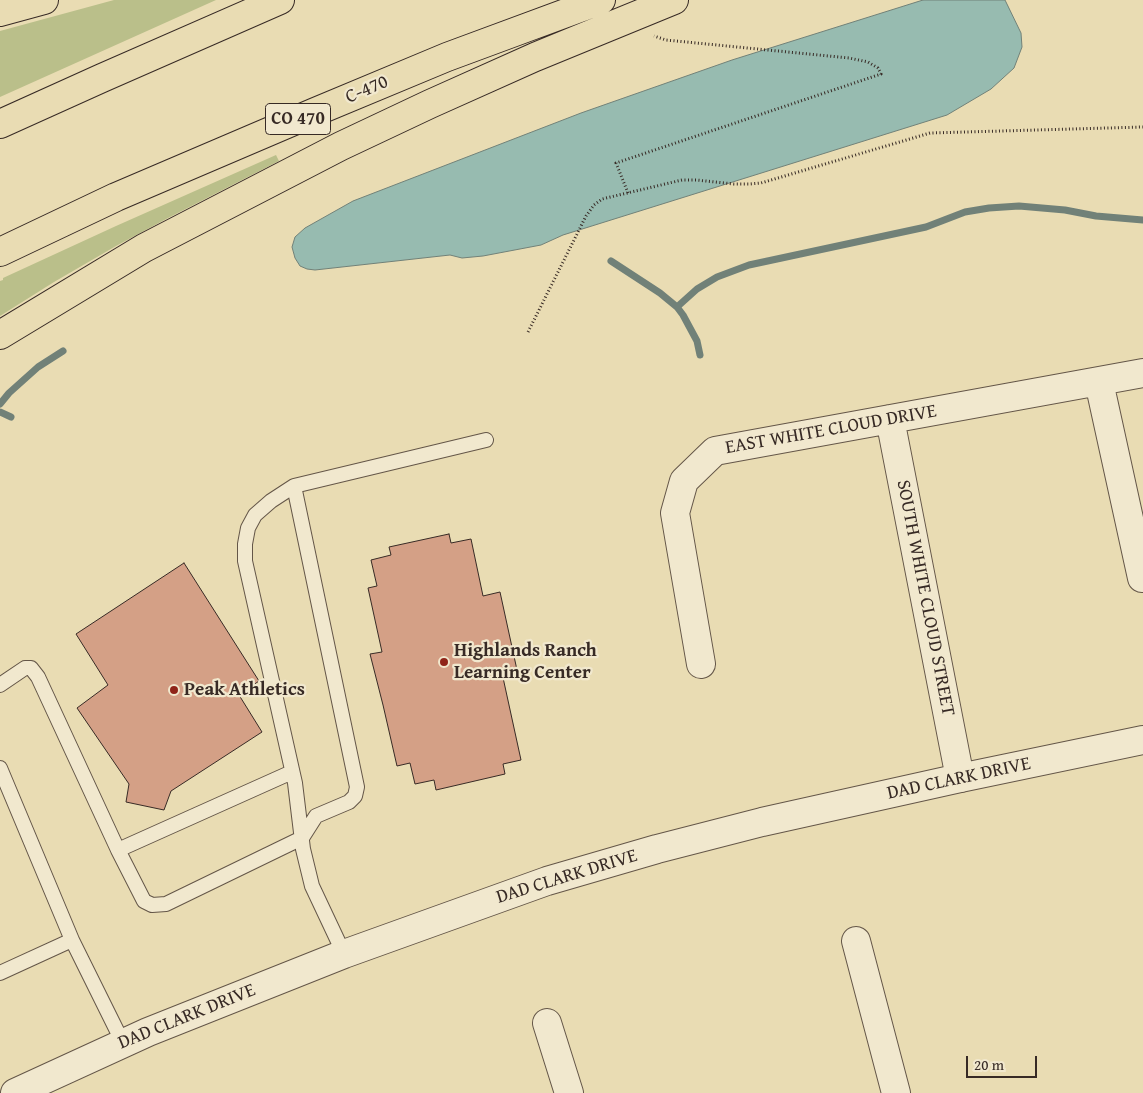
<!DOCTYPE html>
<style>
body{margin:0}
#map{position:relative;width:1143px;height:1093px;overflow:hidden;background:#e9dcb3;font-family:"Gentium Book Plus",serif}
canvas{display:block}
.scale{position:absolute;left:966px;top:1056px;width:71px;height:22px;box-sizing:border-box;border:2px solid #372a25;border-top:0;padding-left:6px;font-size:15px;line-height:18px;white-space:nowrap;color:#372a25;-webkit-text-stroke:4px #f1e8ce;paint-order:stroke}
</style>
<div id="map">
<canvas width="1143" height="1093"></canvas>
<div class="scale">20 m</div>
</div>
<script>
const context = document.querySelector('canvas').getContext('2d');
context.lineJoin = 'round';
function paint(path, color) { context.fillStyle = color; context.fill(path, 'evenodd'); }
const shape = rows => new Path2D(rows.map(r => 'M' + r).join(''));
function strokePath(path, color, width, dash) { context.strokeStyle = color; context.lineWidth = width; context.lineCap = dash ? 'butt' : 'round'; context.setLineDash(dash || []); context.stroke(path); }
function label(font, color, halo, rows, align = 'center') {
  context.font = font + ' "Gentium Book Plus",serif'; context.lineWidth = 4.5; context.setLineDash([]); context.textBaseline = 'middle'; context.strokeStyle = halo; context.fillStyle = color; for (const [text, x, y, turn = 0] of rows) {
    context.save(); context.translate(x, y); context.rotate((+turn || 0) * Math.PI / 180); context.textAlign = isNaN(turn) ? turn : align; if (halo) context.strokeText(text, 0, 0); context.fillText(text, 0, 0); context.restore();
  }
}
paint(shape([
 [114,0,216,0,0,97,0,31],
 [276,155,279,161,168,218,116,246,54,282,0,316,0,281,3,280,3,278,116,226]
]), '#babf8a');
const water = shape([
 [923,0,1005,0,1021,33,1022,47,1014,68,991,89,947,115,563,235,541,245,483,256,462,258,450,255,315,270,307,269,300,266,295,258,292,247,295,237,305,228,353,201,581,113,732,60,923,0]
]);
paint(water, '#97bbb0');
strokePath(water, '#718178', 1);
strokePath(shape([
 [611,261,660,293,677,307,683,315,697,341,700,355],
 [677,307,697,289,717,277,749,265,926,227,965,212,989,208,1019,206,1065,210,1096,216,1143,220],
 [0,404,9,393,38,367,63,351],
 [0,412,11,417]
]), '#718178', 7);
const building = shape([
 [449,534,451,543,471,539,483,596,500,592,517,670,502,673,521,760,503,764,505,774,436,790,434,780,415,784,410,763,397,766,383,705,370,654,382,652,368,588,377,586,371,560,391,555,389,547,449,534],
 [184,563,259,681,239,695,262,732,171,791,164,810,126,802,129,784,77,708,108,685,76,634,184,563]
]);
paint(building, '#d4a086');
strokePath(building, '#372a25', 1);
const service = shape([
 [0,685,25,668,31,668,38,677,118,850],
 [0,768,72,940],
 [292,772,118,850,144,901,152,905,166,904,302,838,316,816,349,802,355,796,357,787,294,486],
 [344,954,312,886,303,849,295,783,245,561,245,544,248,528,255,515,271,501,294,486,486,440],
 [0,973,72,940,123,1043]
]);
const minor = shape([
 [1099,382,1142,578],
 [890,419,960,778],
 [701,664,675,513,684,481,715,451,1143,373],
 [856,941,896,1093],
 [547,1023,569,1093]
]);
const tertiary = shape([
 [15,1093,148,1032,344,954,547,881,657,849,762,822,960,778,1143,740]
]);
const motorway = shape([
 [0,12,44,0],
 [0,124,102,78,280,0],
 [0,252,116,197,315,112,447,57,601,0],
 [0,335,144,248,341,146,430,104,535,57,674,0]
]);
strokePath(service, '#645648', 16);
strokePath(minor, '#645648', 30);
strokePath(tertiary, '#645648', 30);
strokePath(motorway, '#372a25', 30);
strokePath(shape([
 [628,193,616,163,881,74,878,68,868,62,849,58,666,40,654,36],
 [528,332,586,216,594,205,602,199,682,180,696,180,734,184,750,184,761,183,930,133,1143,127]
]), '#372a25', 3, [1, 2.5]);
strokePath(service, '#f1e8ce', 14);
strokePath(minor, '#f1e8ce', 28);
strokePath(tertiary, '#f1e8ce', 28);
strokePath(motorway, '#e9dcb3', 28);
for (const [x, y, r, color] of [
 [444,662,5,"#8f2418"],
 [174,690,5,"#8f2418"]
]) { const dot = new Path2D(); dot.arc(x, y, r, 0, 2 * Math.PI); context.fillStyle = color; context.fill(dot); strokePath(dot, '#f1e8ce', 2); }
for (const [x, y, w] of [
 [298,119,65]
]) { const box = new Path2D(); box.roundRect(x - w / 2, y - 15.5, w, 31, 4); context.fillStyle = '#f1e8ce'; context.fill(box); strokePath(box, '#372a25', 1); }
label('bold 18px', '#372a25', null, [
 ["CO 470",298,119]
]);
label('19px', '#372a25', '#f1e8ce', [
 ["C-470",367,90,-23],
 ["EAST WHITE CLOUD DRIVE",831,430,-10],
 ["SOUTH WHITE CLOUD STREET",925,598,79],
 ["DAD CLARK DRIVE",959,779,-12],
 ["DAD CLARK DRIVE",567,877,-17],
 ["DAD CLARK DRIVE",187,1017,-22]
]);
label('bold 19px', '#372a25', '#f1e8ce', [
 ["Highlands Ranch",454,651],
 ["Learning Center",454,673],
 ["Peak Athletics",184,690]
], 'left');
</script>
